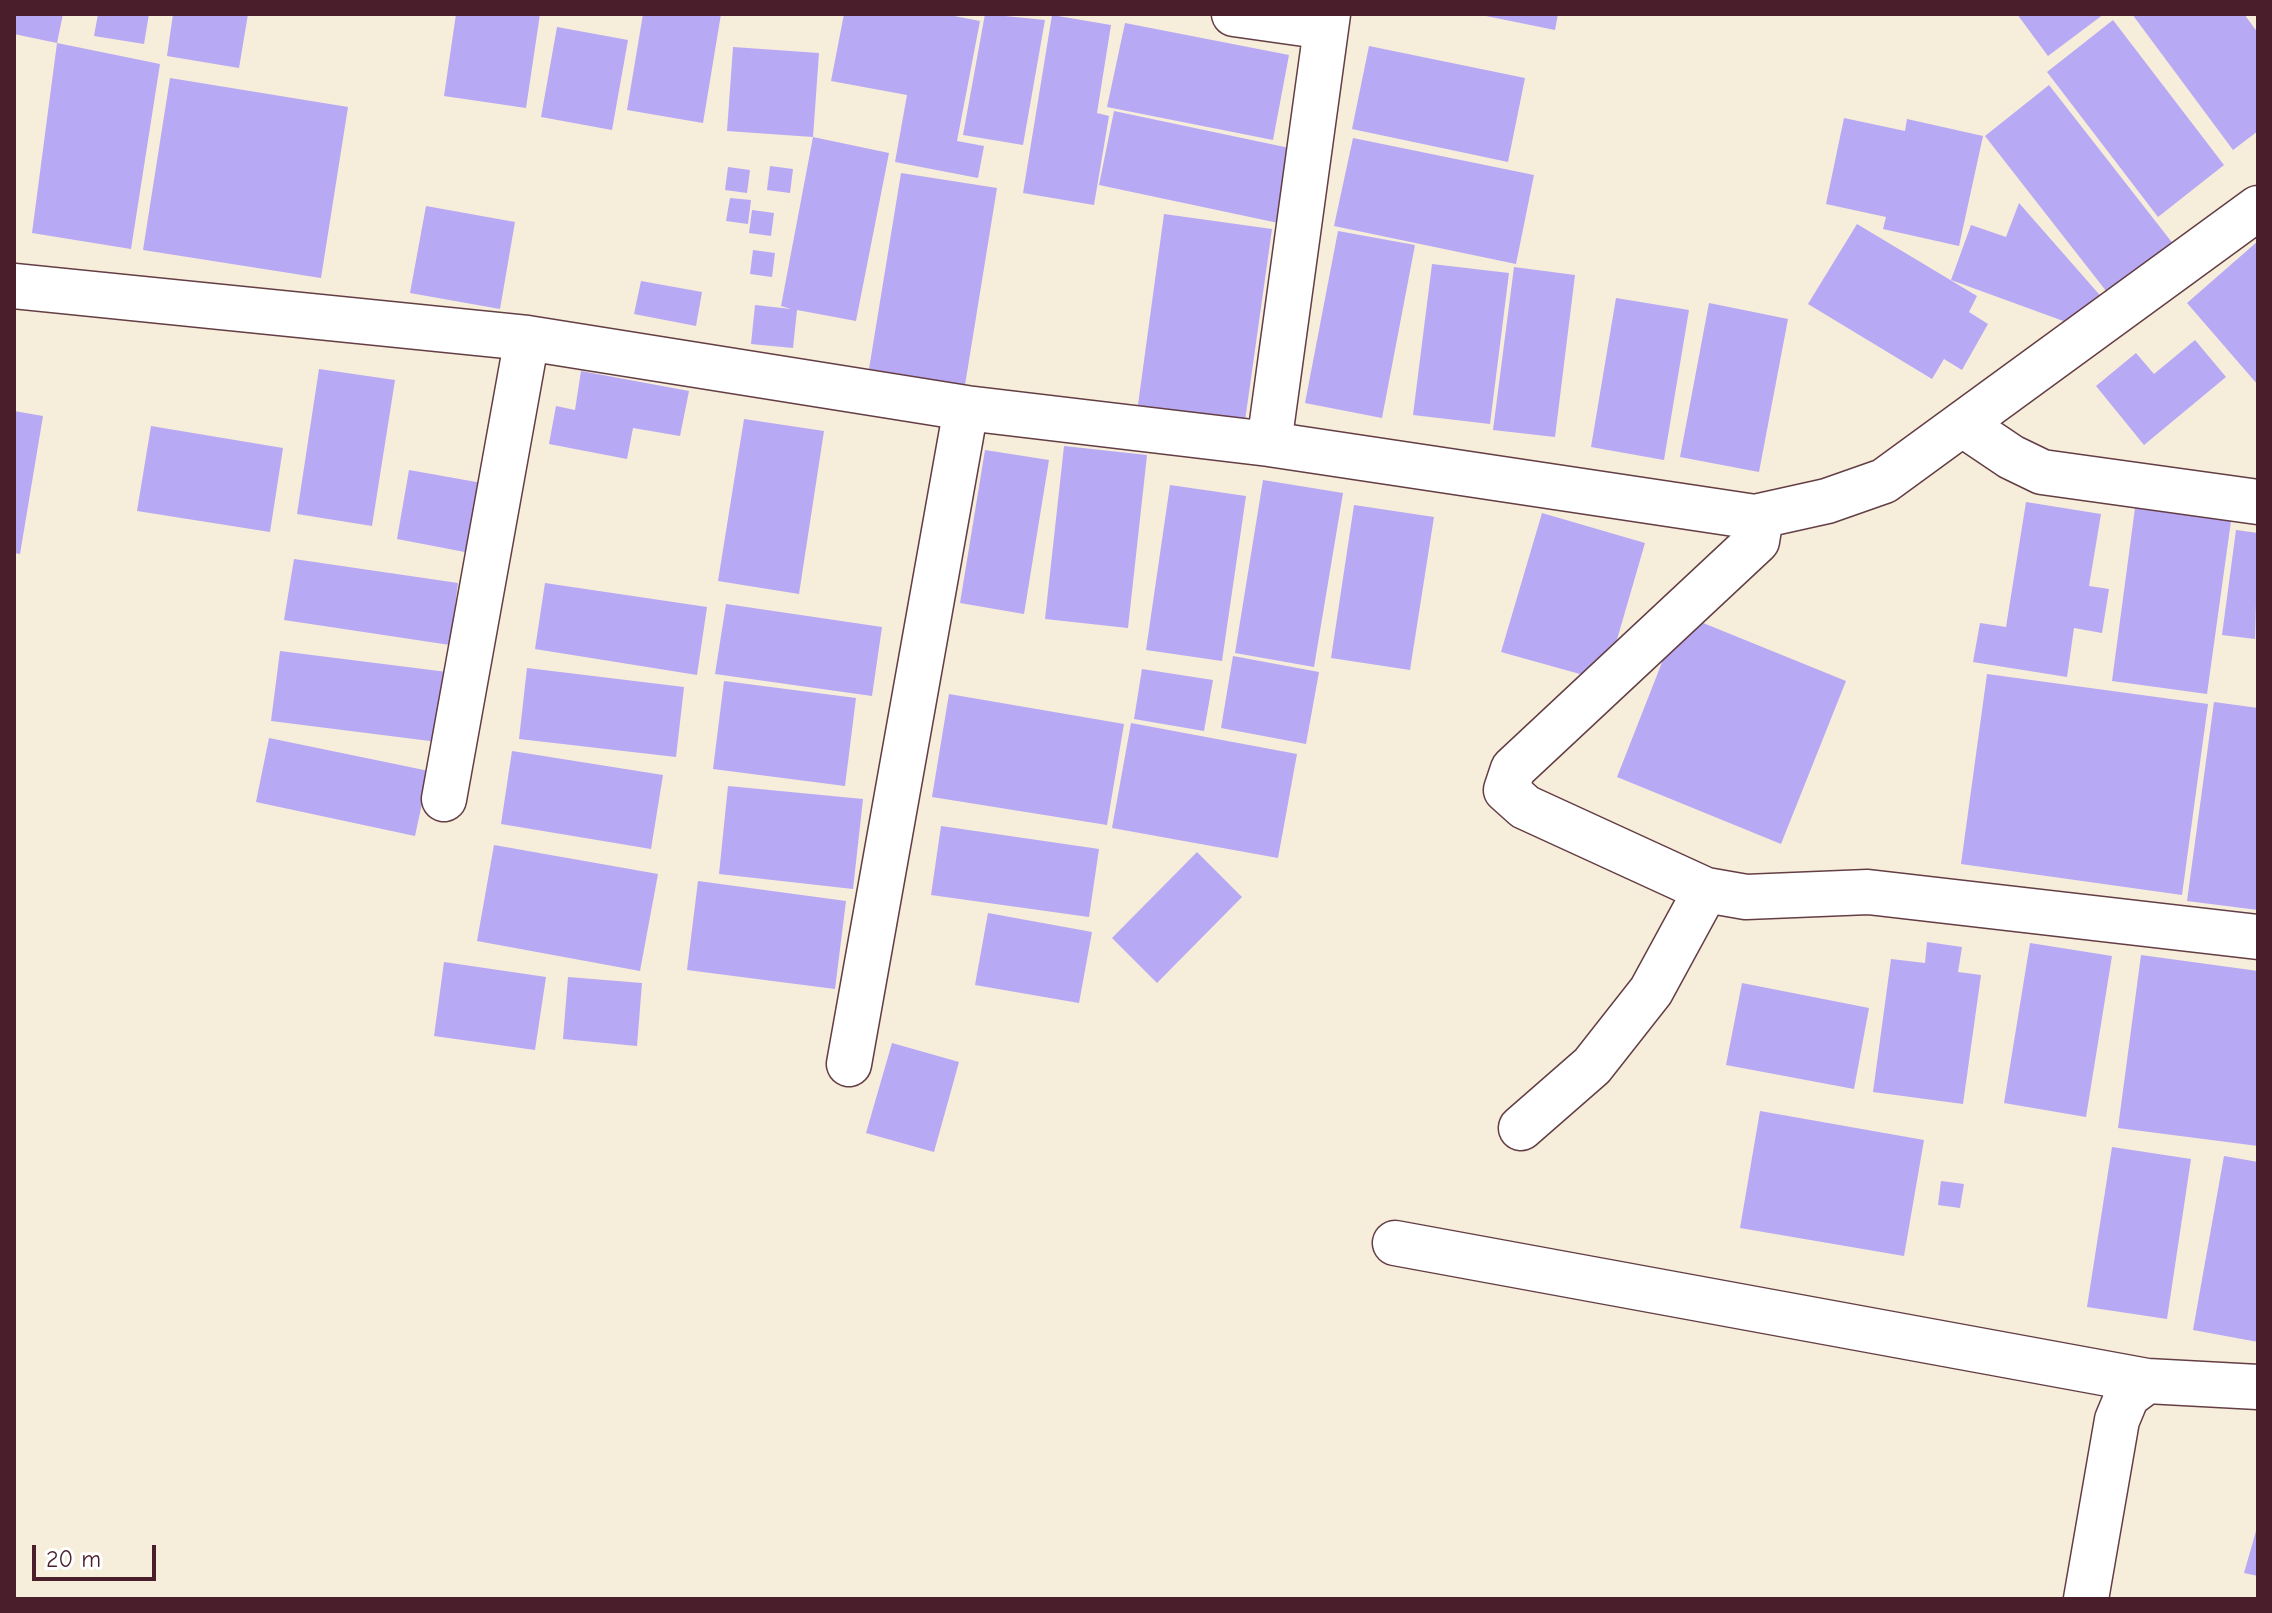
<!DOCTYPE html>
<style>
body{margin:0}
#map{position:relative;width:2272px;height:1613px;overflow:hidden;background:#f6edda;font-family:"Comic Neue",sans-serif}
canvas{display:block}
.frame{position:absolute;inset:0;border:16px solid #4a1f2b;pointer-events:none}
.scale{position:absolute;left:32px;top:1545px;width:124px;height:36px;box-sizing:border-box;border:4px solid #4a1f2b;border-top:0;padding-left:10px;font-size:24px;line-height:28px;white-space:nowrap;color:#4a1f2b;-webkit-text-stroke:6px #fff;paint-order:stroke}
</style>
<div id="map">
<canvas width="2272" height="1613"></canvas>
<div class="frame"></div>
<div class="scale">20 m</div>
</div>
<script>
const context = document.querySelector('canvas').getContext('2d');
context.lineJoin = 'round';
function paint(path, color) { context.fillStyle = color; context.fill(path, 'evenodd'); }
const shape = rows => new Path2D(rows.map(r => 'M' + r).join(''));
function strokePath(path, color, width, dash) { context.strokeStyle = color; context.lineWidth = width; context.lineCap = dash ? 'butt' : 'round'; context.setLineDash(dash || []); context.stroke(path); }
paint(shape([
 [14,14,63,14,57,43,14,34],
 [98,14,149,14,144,44,94,36],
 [173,14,248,14,239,68,167,56],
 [456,14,540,14,526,108,444,96],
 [643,14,721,14,703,123,627,110],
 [844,14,944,14,980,21,957,141,984,146,978,178,895,162,907,95,831,81],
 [985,14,1045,20,1023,145,963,135],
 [1476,14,1558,14,1555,30],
 [2017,14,2104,14,2048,56],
 [2132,14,2244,14,2258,33,2258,131,2233,150],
 [1052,15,1111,25,1097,113,1109,116,1094,205,1023,193],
 [2113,20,2224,165,2158,217,2047,72],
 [1125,23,1289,55,1273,140,1107,107],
 [557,27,628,40,612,130,541,117],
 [57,43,160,64,131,249,32,233],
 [1369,46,1525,78,1508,162,1352,129],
 [733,47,819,53,813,137,889,153,856,321,797,310,793,348,751,344,755,305,791,309,781,306,813,137,727,131],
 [170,78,348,107,321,278,143,250],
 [2049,85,2174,245,2110,296,1985,136],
 [1114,111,1299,150,1283,224,1099,185],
 [1844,118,1905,131,1907,119,1983,136,1959,246,1883,229,1886,217,1826,204],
 [1353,138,1534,175,1516,264,1334,226],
 [770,166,793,169,790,193,767,190],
 [728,167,750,170,747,193,725,190],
 [901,173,997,188,965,385,869,369],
 [730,198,751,200,748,224,726,221],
 [2019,203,2105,301,2077,326,1951,280,1971,225,2006,237],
 [426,206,515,222,500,309,410,293],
 [752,210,774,213,771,236,749,233],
 [1164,214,1272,229,1244,428,1137,412],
 [1857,224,1977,296,1969,312,1988,324,1962,370,1944,359,1932,379,1808,304],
 [1338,231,1415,245,1382,418,1305,403],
 [2258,241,2258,385,2187,303],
 [753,250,775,253,772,277,750,274],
 [1432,264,1509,273,1490,424,1413,415],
 [1514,267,1575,275,1555,437,1493,430],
 [641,281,702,292,696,326,634,314],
 [1616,298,1689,310,1664,460,1591,447],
 [1709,303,1788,319,1759,472,1680,457],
 [2195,340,2226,377,2144,445,2096,386,2136,353,2154,374],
 [319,369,395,380,372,526,297,514],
 [581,371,689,391,680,436,633,428,627,459,549,444,556,406,575,410],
 [14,411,43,416,20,554,14,553],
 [744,419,824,431,799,594,718,581],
 [151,426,283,448,270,532,137,511],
 [1064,446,1147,455,1128,628,1045,619],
 [985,450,1049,460,1024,614,960,603],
 [409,470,482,483,470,553,397,539],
 [1263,480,1343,493,1314,667,1235,653],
 [1170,485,1246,496,1222,661,1146,650],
 [2026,502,2101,514,2089,586,2109,589,2102,633,2074,628,2067,677,1973,662,1980,623,2006,627],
 [1354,505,1434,517,1410,670,1331,658],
 [2135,508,2231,521,2207,694,2112,681],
 [1542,513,1645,543,1605,681,1501,652],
 [2236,530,2258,533,2255,639,2222,635],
 [294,559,458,583,450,645,284,620],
 [545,583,707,607,697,675,535,649],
 [726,604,882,627,872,696,715,674],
 [1681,614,1846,681,1781,844,1617,777],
 [280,651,447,672,438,742,271,721],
 [1233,656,1319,672,1306,744,1221,728],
 [527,668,684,687,676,757,519,739],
 [1142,669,1213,680,1204,731,1134,719],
 [1987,674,2208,704,2182,895,1961,864],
 [724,681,856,698,845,786,713,769],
 [949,694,1124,724,1107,825,932,797],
 [2214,702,2258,708,2258,910,2187,901],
 [1131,723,1297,754,1278,858,1112,828],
 [269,738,429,771,415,836,256,802],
 [512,751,663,775,651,849,501,824],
 [728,786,863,799,853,889,719,874],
 [941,826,1099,849,1089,917,931,895],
 [494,845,658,874,640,971,477,941],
 [1197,852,1242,897,1157,983,1112,938],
 [698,881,846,901,835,989,687,970],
 [988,913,1092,932,1079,1003,975,985],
 [1927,942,1962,947,1958,972,1981,975,1963,1104,1873,1092,1891,959,1925,963],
 [2030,943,2112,956,2086,1117,2004,1103],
 [2141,955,2258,971,2258,1146,2118,1128],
 [444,962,546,977,535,1050,434,1036],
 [568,977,642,983,637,1046,563,1039],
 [1742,983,1869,1008,1854,1089,1726,1065],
 [892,1043,959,1062,934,1152,866,1133],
 [1760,1111,1924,1140,1904,1256,1740,1228],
 [2112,1147,2191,1159,2167,1319,2087,1307],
 [2224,1156,2258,1162,2258,1342,2193,1330],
 [1941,1181,1964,1184,1960,1208,1938,1205],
 [2258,1524,2258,1576,2244,1573]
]), '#b8a9f5');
const minor = shape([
 [1234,14,1326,27],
 [14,286,527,338,966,408,1269,444,1755,517,1827,501,1884,481,2258,208],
 [1962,424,2011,457,2042,472,2258,502],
 [1269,444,1328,14],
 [1755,517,1759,529,1757,541,1513,769,1506,790,1525,807,1706,890,1746,897,1868,892,2258,937],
 [444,799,527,338],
 [849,1064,966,408],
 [1521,1128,1592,1066,1651,991,1706,890],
 [1395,1243,2147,1381],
 [2086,1599,2117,1420,2127,1396,2147,1381,2258,1387]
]);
strokePath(minor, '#643e45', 47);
strokePath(minor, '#fff', 44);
</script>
